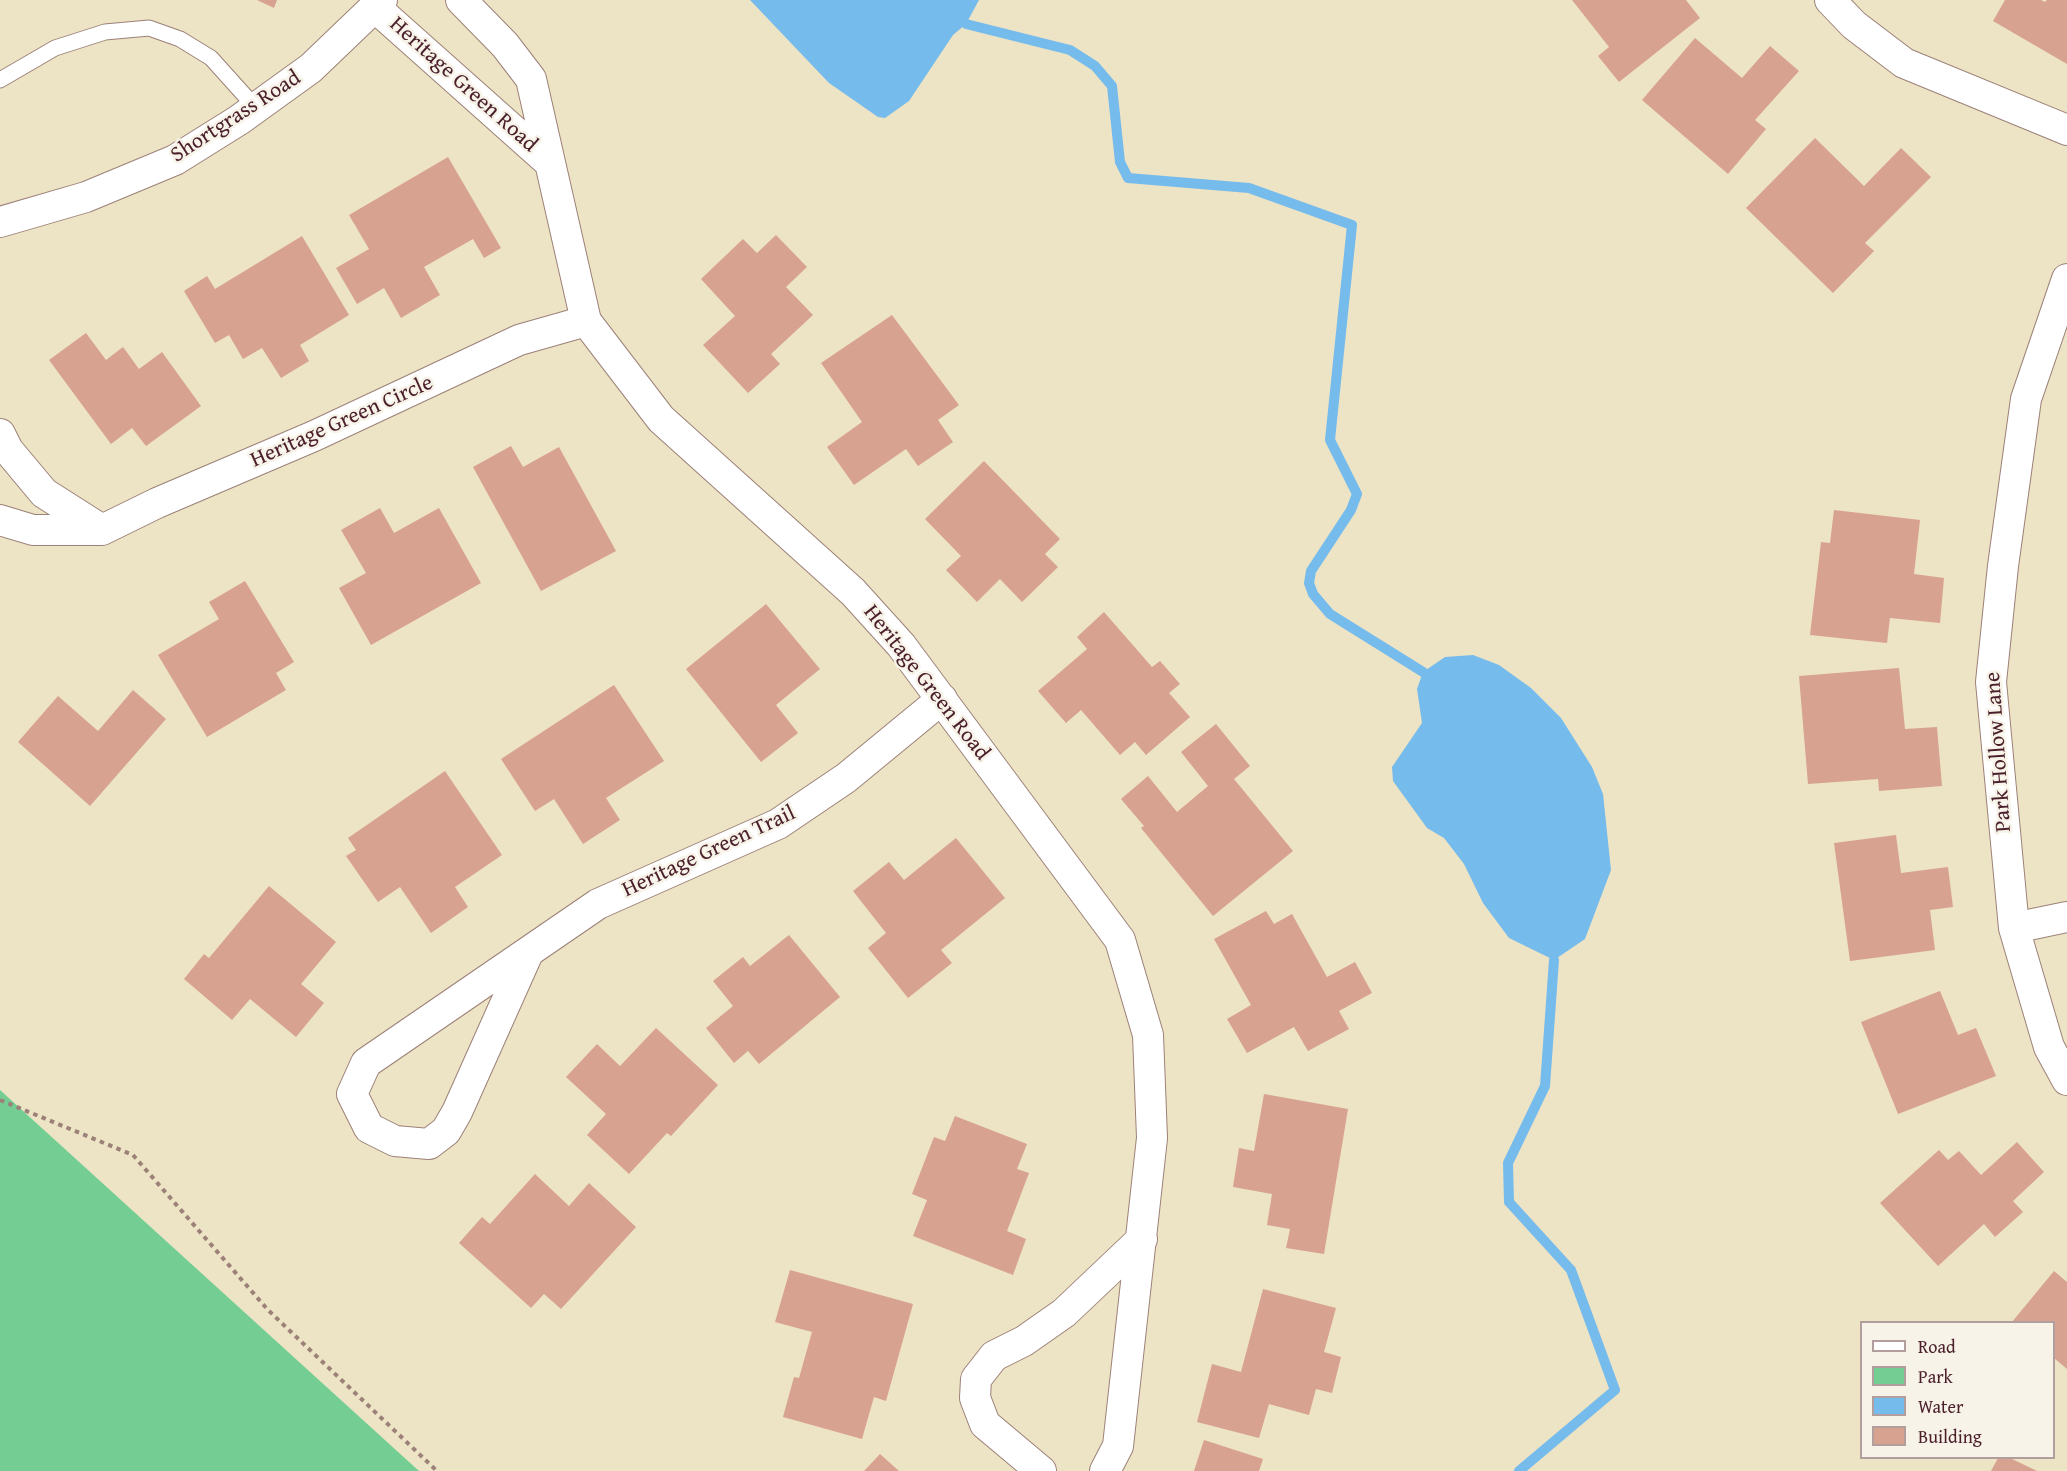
<!DOCTYPE html>
<style>
body{margin:0}
#map{position:relative;width:2067px;height:1471px;overflow:hidden;background:#ede3c5;font-family:"Gentium Book Plus",serif}
canvas{display:block}
.legend{position:absolute;left:1860px;top:1321px;width:195px;height:138px;box-sizing:border-box;background:#f7f3e8;border:2px solid #b29e9c;margin:0;padding:8px 10px;list-style:none;font-size:18px;color:#4a1f2b}
.legend li{display:flex;align-items:center;gap:12px;height:30px}
.legend b{width:30px;border:2px solid #b29e9c}
</style>
<div id="map">
<canvas width="2067" height="1471"></canvas>
<ul class="legend">
<li><b style="height:8px;background:#fff"></b>Road</li>
<li><b style="height:16px;background:#74ce94"></b>Park</li>
<li><b style="height:16px;background:#75bbec"></b>Water</li>
<li><b style="height:16px;background:#d8a290"></b>Building</li>
</ul>
</div>
<script>
const context = document.querySelector('canvas').getContext('2d');
context.lineJoin = 'round';
function paint(path, color) { context.fillStyle = color; context.fill(path, 'evenodd'); }
const shape = rows => new Path2D(rows.map(r => 'M' + r).join(''));
function strokePath(path, color, width, dash) { context.strokeStyle = color; context.lineWidth = width; context.lineCap = dash ? 'butt' : 'round'; context.setLineDash(dash || []); context.stroke(path); }
function label(font, color, halo, rows, align = 'center') {
  context.font = font + ' "Gentium Book Plus",serif'; context.lineWidth = 5; context.setLineDash([]); context.textBaseline = 'middle'; context.strokeStyle = halo; context.fillStyle = color; for (const [text, x, y, turn = 0] of rows) {
    context.save(); context.translate(x, y); context.rotate((+turn || 0) * Math.PI / 180); context.textAlign = isNaN(turn) ? turn : align; if (halo) context.strokeText(text, 0, 0); context.fillText(text, 0, 0); context.restore();
  }
}
paint(shape([
 [0,1090,419,1471,0,1471]
]), '#74ce94');
paint(shape([
 [750,0,979,0,966,24,953,35,909,101,885,118,878,117,829,83],
 [1473,655,1499,665,1531,688,1561,718,1592,767,1603,794,1611,870,1585,939,1554,960,1509,938,1483,903,1464,864,1444,838,1427,828,1393,781,1392,767,1422,723,1417,689,1423,672,1445,657]
]), '#75bbec');
strokePath(shape([
 [966,24,1070,50,1095,66,1112,86,1120,162,1128,178,1249,188,1352,225,1330,440,1357,494,1351,510,1311,571,1309,583,1313,594,1330,614,1423,672],
 [1519,1471,1615,1390,1571,1270,1509,1202,1508,1163,1545,1086,1554,960]
]), '#75bbec', 10);
paint(shape([
 [257,0,277,0,274,8],
 [1572,0,1686,0,1700,18,1619,82,1598,56,1609,47],
 [2005,0,2041,0,2045,2,2047,0,2067,0,2067,64,1993,21],
 [1695,38,1742,78,1770,46,1799,71,1755,120,1766,129,1728,174,1642,100],
 [1815,138,1864,186,1901,148,1931,177,1865,243,1874,251,1833,293,1746,208],
 [448,157,501,248,484,258,473,239,424,267,440,295,401,318,384,288,357,304,336,268,369,249,349,215],
 [776,235,807,267,786,287,813,315,771,354,780,364,748,393,703,345,735,316,701,279,743,239,757,253],
 [302,236,349,315,300,345,309,361,281,378,262,348,243,359,229,335,215,343,184,291,207,276,215,289],
 [892,315,959,405,938,420,953,442,918,466,906,449,854,485,827,447,862,422,821,363],
 [86,333,106,360,123,347,139,369,162,352,201,406,146,446,132,428,111,444,49,360],
 [511,446,523,467,559,447,616,551,541,591,473,467],
 [984,461,1060,539,1045,554,1058,567,1022,602,1000,579,977,602,946,570,961,556,925,519],
 [380,508,394,533,439,508,481,583,371,645,339,588,366,573,341,530],
 [1834,510,1920,520,1914,574,1944,578,1940,623,1890,618,1887,643,1810,635,1821,542,1830,543],
 [245,581,294,662,276,673,286,690,207,737,158,655,219,619,209,602],
 [766,604,820,669,776,705,798,733,761,762,686,669],
 [1104,612,1152,667,1160,661,1180,684,1169,693,1190,717,1146,755,1135,742,1120,755,1081,710,1066,723,1038,691,1087,649,1077,637],
 [1899,668,1905,729,1937,727,1942,786,1879,791,1878,779,1808,784,1799,676],
 [614,685,664,761,606,798,620,820,583,844,554,799,535,811,501,759],
 [133,690,166,719,90,806,18,742,58,696,98,731],
 [1216,724,1250,766,1234,779,1293,851,1213,916,1141,828,1144,826,1121,799,1148,776,1177,812,1208,786,1181,752],
 [445,771,502,855,455,887,468,907,431,933,400,887,378,902,346,856,356,850,348,838],
 [1896,835,1901,873,1948,867,1953,907,1930,910,1935,950,1850,961,1834,843],
 [956,838,1005,898,941,950,952,963,908,998,868,948,886,933,853,891,889,862,904,880],
 [269,886,336,942,301,984,324,1003,296,1037,250,999,232,1020,184,979,204,954,209,958],
 [1266,911,1274,924,1292,914,1327,977,1355,962,1372,993,1339,1011,1349,1029,1308,1051,1294,1027,1247,1053,1227,1019,1251,1005,1214,939],
 [789,935,840,997,759,1064,748,1051,734,1063,706,1028,733,1006,713,981,743,957,750,966],
 [1940,991,1958,1035,1976,1028,1996,1076,1898,1114,1861,1022],
 [656,1028,718,1085,671,1136,667,1133,629,1174,587,1135,606,1114,566,1077,597,1044,620,1066],
 [1264,1094,1348,1109,1324,1254,1286,1248,1290,1229,1267,1225,1272,1194,1233,1187,1239,1148,1254,1151],
 [955,1116,1027,1144,1017,1169,1029,1173,1007,1231,1026,1239,1013,1275,913,1236,927,1200,912,1194,934,1137,945,1141],
 [2017,1142,2044,1172,2013,1201,2023,1212,1995,1237,1984,1224,1938,1266,1880,1203,1939,1150,1948,1160,1959,1151,1981,1175],
 [535,1174,569,1206,589,1183,636,1227,561,1309,544,1294,531,1308,459,1243,482,1217,490,1224],
 [790,1270,913,1304,886,1401,874,1397,862,1439,783,1417,794,1377,799,1378,812,1332,775,1322],
 [2054,1271,2067,1282,2067,1369,2054,1358,2054,1322,2012,1322],
 [1263,1289,1336,1308,1324,1352,1341,1357,1332,1393,1316,1389,1309,1415,1269,1404,1259,1438,1197,1422,1212,1364,1241,1372],
 [1204,1440,1263,1459,1259,1471,1194,1471],
 [880,1454,899,1471,864,1471],
 [1998,1458,2010,1458,2037,1471,1991,1471]
]), '#d8a290');
const service = shape([
 [0,80,55,48,105,32,149,28,180,39,211,58,256,108]
]);
const minor = shape([
 [461,0,505,45,531,79,586,321,661,419,853,592,901,645,1120,940,1148,1035,1152,1138,1118,1446,1105,1471],
 [1830,0,1854,25,1904,63,2067,130],
 [376,8,550,163],
 [0,222,86,197,175,160,239,120,311,68,382,0],
 [2067,279,2026,399,2003,566,1991,682,2014,928,2049,1047,2067,1080],
 [0,434,8,450,44,493,102,530],
 [0,520,33,530,102,530,157,503,314,436,519,340,586,321],
 [2014,928,2067,917],
 [528,953,457,1112,446,1131,429,1144,395,1141,369,1128,352,1094,366,1063,598,904,778,824,846,778,942,699],
 [1041,1471,985,1424,975,1398,976,1379,994,1356,1024,1341,1064,1313,1142,1239]
]);
strokePath(service, '#9c8178', 17);
strokePath(minor, '#9c8178', 32);
strokePath(shape([
 [0,1100,133,1155,268,1310,437,1471]
]), '#9c8178', 4, [4.5, 4.5]);
strokePath(service, '#fff', 15);
strokePath(minor, '#fff', 30);
label('22px', '#4a1f2b', '#f7f3e8', [
 ["Heritage Green Road",463,85,42],
 ["Shortgrass Road",236,117,-33],
 ["Heritage Green Circle",342,422,-24],
 ["Heritage Green Road",926,683,52],
 ["Park Hollow Lane",1999,752,-94],
 ["Heritage Green Trail",709,852,-25]
]);
</script>
